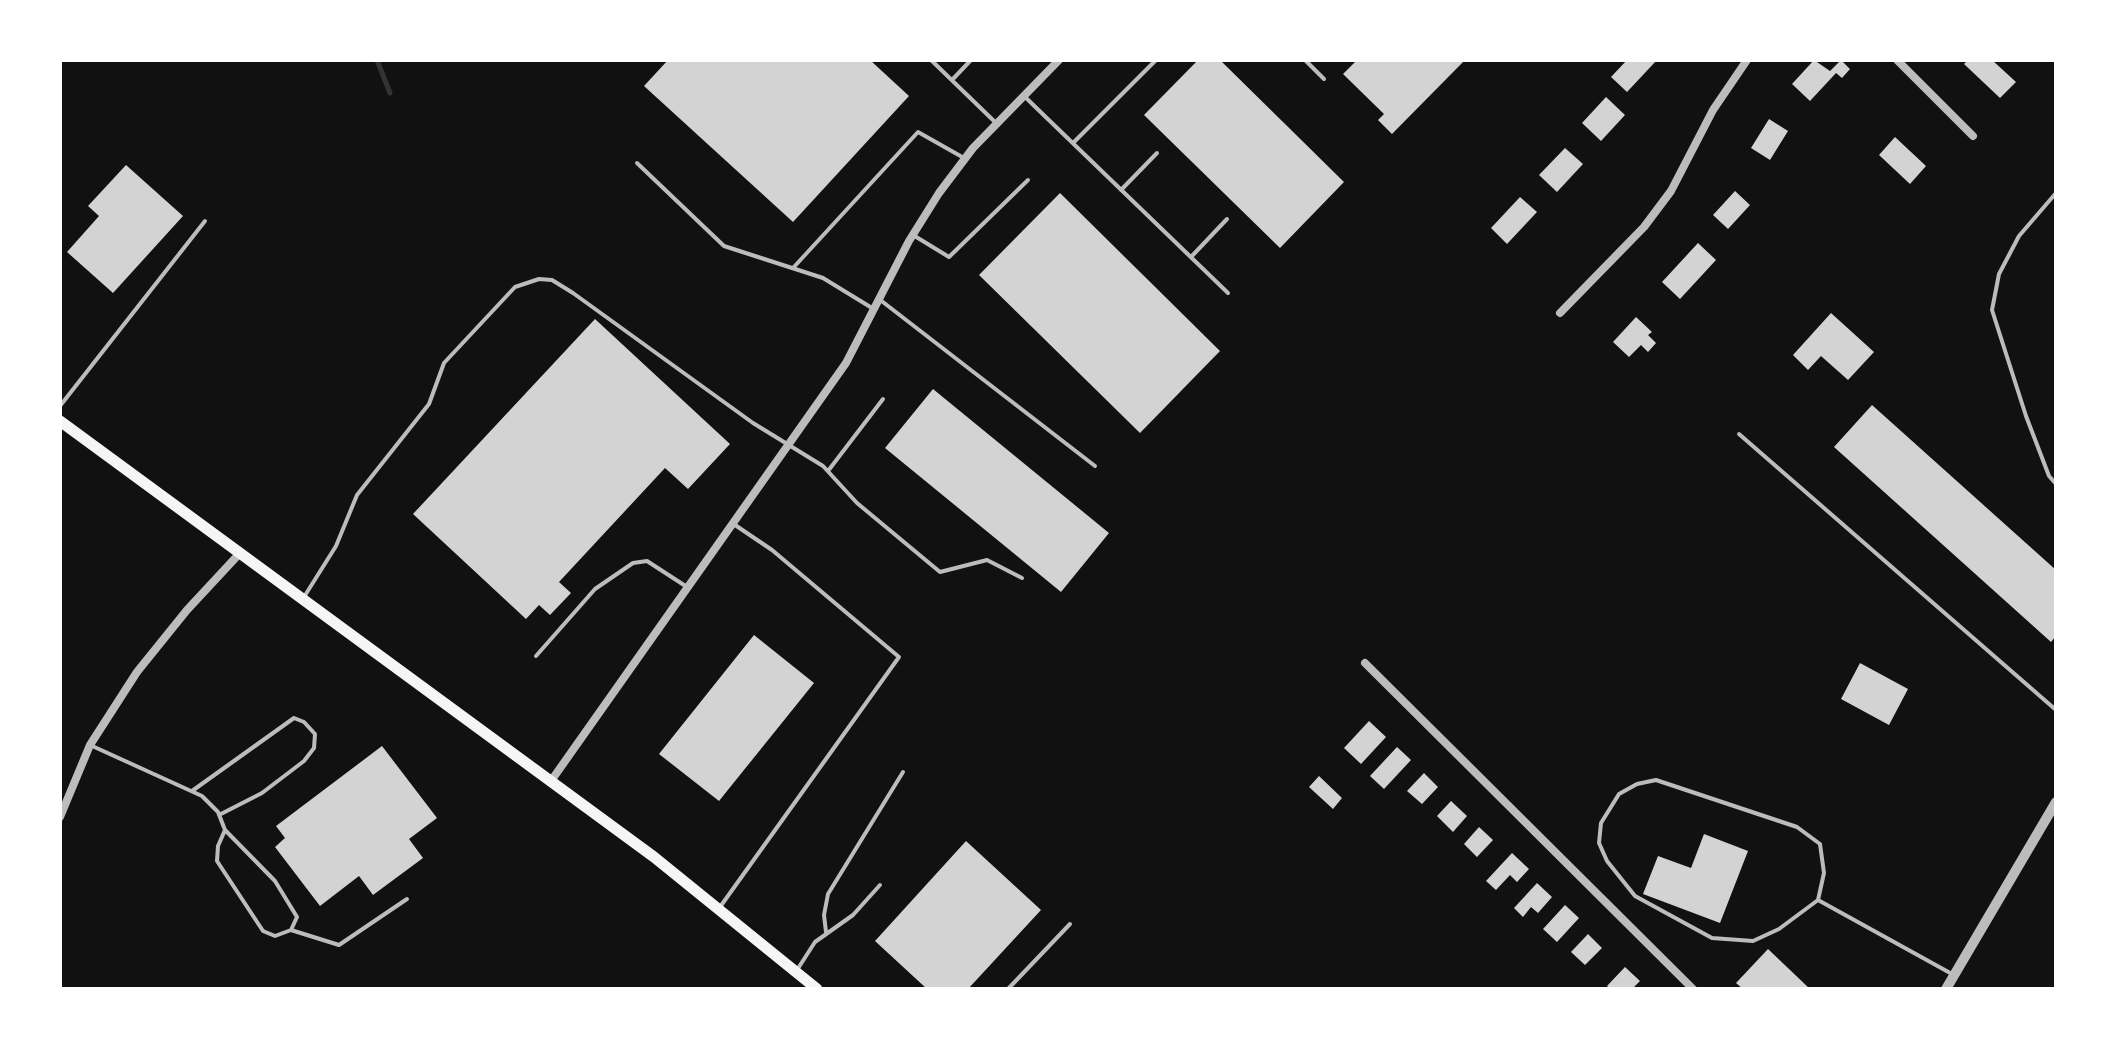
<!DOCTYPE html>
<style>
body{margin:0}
#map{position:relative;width:2116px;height:1049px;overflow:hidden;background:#111;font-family:Montserrat,sans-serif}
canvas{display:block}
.frame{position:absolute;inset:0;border:62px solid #fff;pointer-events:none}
</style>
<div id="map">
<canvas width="2116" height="1049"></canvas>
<div class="frame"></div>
</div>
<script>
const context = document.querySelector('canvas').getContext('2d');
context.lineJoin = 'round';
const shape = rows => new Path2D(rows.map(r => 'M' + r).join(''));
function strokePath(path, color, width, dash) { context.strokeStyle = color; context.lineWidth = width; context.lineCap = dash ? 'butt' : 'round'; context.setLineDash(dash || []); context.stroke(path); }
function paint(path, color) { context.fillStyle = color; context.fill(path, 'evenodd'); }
strokePath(shape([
 [377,60,390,93]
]), '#333', 5);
paint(shape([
 [668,60,870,60,909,96,793,222,644,86],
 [1198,60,1220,60,1344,182,1280,248,1144,115],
 [1357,60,1465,60,1392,134,1378,120,1384,114,1343,74],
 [1627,60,1657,60,1627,92,1611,77],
 [1814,60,1830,71,1841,60,1850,69,1842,78,1836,73,1810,101,1792,84],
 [1968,60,1992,60,2016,82,2000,98,1964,64],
 [1606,97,1625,115,1601,141,1582,123],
 [1769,119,1788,131,1770,160,1751,148],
 [1895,137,1926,166,1910,184,1879,155],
 [1565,148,1583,164,1557,192,1539,175],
 [126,165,183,216,113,293,67,252,99,216,88,206],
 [1735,191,1750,205,1728,229,1713,215],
 [1060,193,1220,351,1140,433,979,275],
 [1520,197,1537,212,1507,244,1491,228],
 [1698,243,1716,260,1680,299,1662,282],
 [1831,313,1874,352,1848,380,1821,356,1808,370,1793,355],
 [1636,317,1652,332,1648,335,1656,343,1648,352,1641,345,1629,357,1613,342],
 [595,319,730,444,688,489,665,468,559,582,571,593,550,615,539,605,526,619,413,514],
 [933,389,1109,533,1061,592,885,448],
 [1872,405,2056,570,2056,636,2051,642,1834,447],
 [754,635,814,683,719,801,659,754],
 [1860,663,1908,689,1889,725,1841,699],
 [1369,721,1386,737,1361,764,1344,748],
 [382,746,437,818,409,839,423,858,373,895,359,876,320,906,275,847,285,838,276,826],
 [1397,747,1411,760,1384,789,1370,776],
 [1424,773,1438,787,1422,804,1407,791],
 [1319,776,1342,798,1333,809,1309,787],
 [1451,801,1467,816,1453,832,1437,816],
 [1479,827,1493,840,1477,857,1464,844],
 [1704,834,1748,851,1720,923,1643,894,1658,856,1691,868],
 [966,841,1041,910,968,989,927,989,875,941],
 [1512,853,1529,869,1517,882,1510,875,1496,890,1486,881],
 [1537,883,1552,897,1538,913,1531,907,1523,917,1514,908],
 [1565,905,1579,918,1557,942,1543,929],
 [1588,934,1602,948,1585,965,1571,952],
 [1768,949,1810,989,1743,989,1736,983],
 [1625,967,1640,981,1632,989,1610,989,1607,986]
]), '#d3d3d3');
strokePath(shape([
 [931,60,995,122],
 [1305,60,1324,79],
 [952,80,971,60],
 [1024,96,1228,293],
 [1073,143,1156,60],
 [637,163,724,246,823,278,872,308],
 [1121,190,1157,153],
 [2056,193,2019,236,1999,274,1992,310,2026,416,2049,476,2056,484],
 [913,235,949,257,1028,180],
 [1191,257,1227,219],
 [793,268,918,132,964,158],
 [879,299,1095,466],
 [60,406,205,221],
 [1739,434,2056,710],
 [828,471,883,399],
 [304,597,336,546,357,495,429,404,444,363,515,287,539,279,552,280,573,293,753,423,823,466,857,503,940,572,987,560,1022,578],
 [536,656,595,589,633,563,647,561,687,587],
 [90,745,202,796,218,812,225,830,218,846,217,861,263,931,275,936,291,930,339,945,407,899],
 [192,791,294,718,304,722,315,734,314,748,304,761,262,793,219,815],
 [225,830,275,881,297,917,291,930],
 [1818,900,1779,929,1753,941,1712,938,1635,896,1607,861,1599,843,1601,823,1619,794,1637,784,1656,780,1797,827,1820,844,1824,873,1818,900,1952,974],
 [720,907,899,657,772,550,735,525],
 [826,932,824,915,828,894,903,772],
 [797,970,815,942,853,915,880,885],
 [1008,989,1070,924]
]), '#bcbcbc', 4);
strokePath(shape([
 [1897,60,1973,136],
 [1560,313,1644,227,1671,191,1713,110,1747,60],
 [1365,663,1693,989],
 [551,781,846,363,909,241,939,193,973,148,1059,60],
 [60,817,90,745,137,672,187,610,240,553]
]), '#bcbcbc', 8);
strokePath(shape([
 [1946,989,2056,802]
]), '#bcbcbc', 10);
strokePath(shape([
 [60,421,654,857,817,989]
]), '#f5f5f5', 11);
</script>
